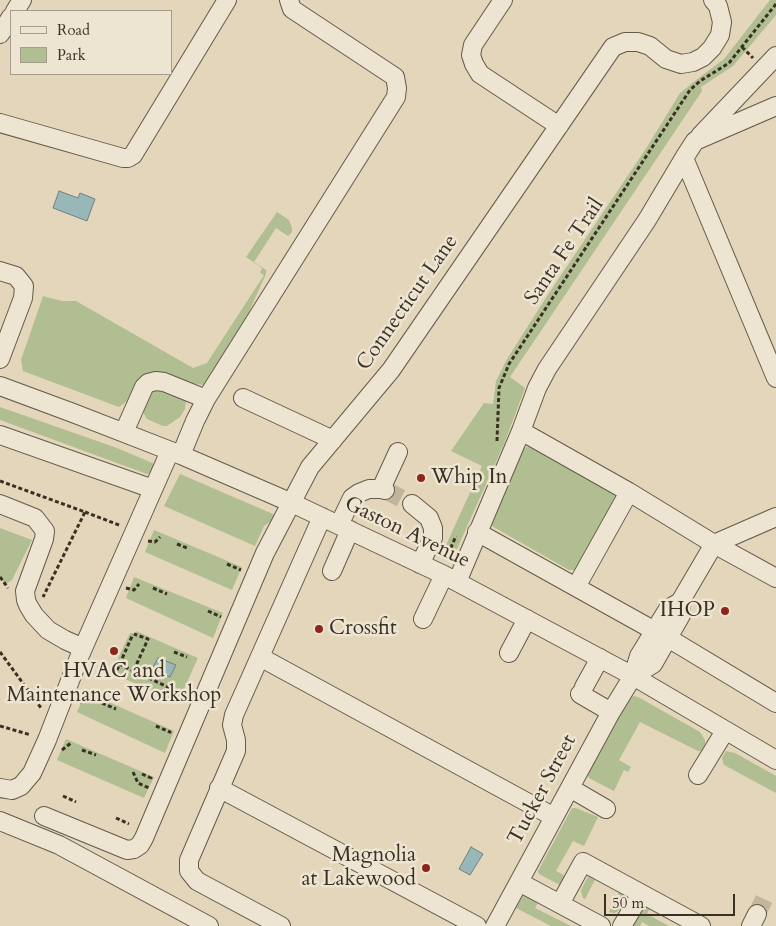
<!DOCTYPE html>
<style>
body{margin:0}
#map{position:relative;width:776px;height:926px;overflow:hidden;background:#e3d6ba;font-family:Cardo,serif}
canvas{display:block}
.legend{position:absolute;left:10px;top:10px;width:162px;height:65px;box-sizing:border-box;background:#ede4d2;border:1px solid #a59c8d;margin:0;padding:6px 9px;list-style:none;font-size:15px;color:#3a3125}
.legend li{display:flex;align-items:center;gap:10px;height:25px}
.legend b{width:25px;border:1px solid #a59c8d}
.scale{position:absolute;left:604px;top:894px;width:131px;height:22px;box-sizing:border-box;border:2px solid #3a3125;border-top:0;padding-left:6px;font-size:15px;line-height:18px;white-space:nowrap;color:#3a3125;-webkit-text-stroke:4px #ede4d2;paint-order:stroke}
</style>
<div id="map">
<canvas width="776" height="926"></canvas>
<ul class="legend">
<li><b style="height:6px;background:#ede4d2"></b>Road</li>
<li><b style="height:14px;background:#b0be92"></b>Park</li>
</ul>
<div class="scale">50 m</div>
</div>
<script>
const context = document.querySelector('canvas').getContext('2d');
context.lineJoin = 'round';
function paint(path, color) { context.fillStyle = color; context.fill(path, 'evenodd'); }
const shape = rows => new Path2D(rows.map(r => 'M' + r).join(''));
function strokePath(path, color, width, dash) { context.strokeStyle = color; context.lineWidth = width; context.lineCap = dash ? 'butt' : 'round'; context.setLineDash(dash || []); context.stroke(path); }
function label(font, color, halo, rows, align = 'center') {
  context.font = font + ' Cardo,serif'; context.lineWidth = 5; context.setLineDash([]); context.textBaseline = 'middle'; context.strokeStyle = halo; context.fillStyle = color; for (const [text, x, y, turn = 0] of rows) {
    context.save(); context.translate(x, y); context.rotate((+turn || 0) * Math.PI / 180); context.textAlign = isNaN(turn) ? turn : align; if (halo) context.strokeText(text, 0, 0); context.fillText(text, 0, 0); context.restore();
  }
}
paint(shape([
 [770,0,776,0,776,15,733,66,701,87,702,91,510,377,525,388,504,444,452,560,442,554,482,466,451,451,484,403,493,404,496,381,507,359,549,293,647,147,680,93,700,77,724,59],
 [277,212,289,220,292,228,292,232,288,236,276,228,254,262,266,270,266,274,248,314,203,385,173,380,140,379,127,401,119,407,23,371,21,360,43,296,62,301,76,301,193,368,207,363,264,275,260,273,262,268,246,257],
 [158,386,186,400,185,409,180,417,167,426,163,426,147,419,144,414,144,407,150,391],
 [0,407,117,448,157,465,152,472,147,474,0,420],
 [531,445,615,494,616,498,614,503,577,567,574,570,569,570,492,526,491,521,523,449],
 [180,474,273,514,273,520,264,526,255,546,164,506],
 [0,528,32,540,12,580,5,585,0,577],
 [154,530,242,567,232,590,145,552],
 [134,577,223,613,213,638,126,598],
 [136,631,198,658,178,702,111,673,130,633,134,635],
 [86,692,174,731,165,753,77,712],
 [633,696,638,697,700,732,705,740,705,744,701,751,698,751,640,722,619,760,631,767,628,772,624,770,614,791,589,778,587,773,627,703],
 [66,739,154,777,144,798,57,760],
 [726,751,735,753,776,776,776,793,724,765,722,758],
 [572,808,576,808,598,817,584,846,573,841,556,871,569,878,564,884,560,885,539,874,538,871],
 [598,874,585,899,583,898,581,890,589,875],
 [622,887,627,894,626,896,618,911,614,913,609,912],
 [524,894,541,897,535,908,571,926,551,926,516,908],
 [652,903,647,914,669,926,649,926,642,922,640,926,630,926,641,905]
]), '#b0be92');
const water = shape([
 [59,191,78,198,80,193,95,199,87,221,53,208,59,191],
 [158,658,176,665,170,677,152,669,158,658],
 [471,847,483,854,470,875,459,869,471,847]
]);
paint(water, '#97b7b8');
strokePath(water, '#72817d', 1);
strokePath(shape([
 [385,490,412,504],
 [757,914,764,899]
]), '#c1b59c', 18, [18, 9]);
const minor = shape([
 [503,0,473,45,471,55,474,64,480,74,559,126],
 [15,11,22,0],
 [0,34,11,17],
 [0,123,123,158,128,158,133,155,227,0],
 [700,136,776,56],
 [684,158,776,378],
 [0,271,16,276,24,286,23,298,0,359],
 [0,386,73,413,181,455,292,503,444,575,633,676,776,760],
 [243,398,333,440],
 [206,399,396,97,397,88,395,77,292,9,289,0],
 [521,431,629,492,576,587],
 [124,432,144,387,148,383,156,381,164,382,206,399,195,421,181,455],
 [0,435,153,489],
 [381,489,398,452],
 [629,492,714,544,776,578],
 [0,504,35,518,45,531,44,539,25,591,26,600,28,605,34,615,48,630,65,640,83,648],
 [412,504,429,518,433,528,433,538,420,564],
 [339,525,352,498,359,493,369,489,381,489,385,490],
 [477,532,653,630],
 [332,571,350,530],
 [457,582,521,431,537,388,547,369,647,220,684,158,695,141,776,106],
 [423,619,444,575],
 [668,638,776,703],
 [509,653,527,619],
 [260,657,554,817],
 [633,676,653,664,681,615,680,602],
 [584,687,600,658],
 [580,694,611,712],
 [698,775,725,731],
 [0,788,12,790,21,786,32,773,47,740,80,655,170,451],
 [219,788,477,926],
 [570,788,606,809],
 [44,816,127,850,134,849,140,845,144,838,265,553,310,467,391,370,613,47,625,42,638,42,650,46,666,59,681,64,693,62,703,57,712,48,720,35,722,22,718,6,713,0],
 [0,821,59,845,209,926],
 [519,882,601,926],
 [560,904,583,862,701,926],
 [281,926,197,881,189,871,189,860,236,751,236,740,232,725,234,715,322,517],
 [495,926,611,712,633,676,639,656,668,609,680,602,714,544,776,517],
 [622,926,641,894],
 [751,926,757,914]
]);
strokePath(minor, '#645a4a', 20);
strokePath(shape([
 [742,47,753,58],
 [497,441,499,388,509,364,690,90,700,81,729,63,776,4],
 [0,481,85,512,43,597],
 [85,512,119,525],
 [148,541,155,542,160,537],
 [177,544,187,548],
 [448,554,456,536],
 [227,564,241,570],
 [0,577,8,588],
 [126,588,134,590,139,584],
 [153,588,167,594],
 [208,611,221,617],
 [0,652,41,708],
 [174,652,187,657],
 [119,664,172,689],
 [117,670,133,634],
 [134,670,148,639,134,634],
 [80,703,90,697],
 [102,703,116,709],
 [0,726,31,735],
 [156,726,170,732,169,733],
 [62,750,71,743],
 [82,750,96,755],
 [133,772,138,783,149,788],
 [142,774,151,778,150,779],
 [63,796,76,802],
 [116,818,129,824]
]), '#3a3125', 3, [4, 2.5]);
strokePath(minor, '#ede4d2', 18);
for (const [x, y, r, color] of [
 [421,478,5,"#8f2418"],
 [725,611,5,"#8f2418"],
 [319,629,5,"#8f2418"],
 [114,651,5,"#8f2418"],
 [426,868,5,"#8f2418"]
]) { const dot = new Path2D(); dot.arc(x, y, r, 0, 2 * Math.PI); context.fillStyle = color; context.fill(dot); strokePath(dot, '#ede4d2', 2); }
label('21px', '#3a3125', '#ede4d2', [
 ["Santa Fe Trail",565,252,-56],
 ["Connecticut Lane",408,303,-55],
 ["Gaston Avenue",407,533,26],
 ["Tucker Street",543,790,-62]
]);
label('21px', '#3a3125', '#ede4d2', [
 ["Whip In",431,478],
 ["IHOP",715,611,"right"],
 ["Crossfit",329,629],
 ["HVAC and",114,672,"center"],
 ["Maintenance Workshop",114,696,"center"],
 ["Magnolia",416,856,"right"],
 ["at Lakewood",416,880,"right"]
], 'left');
</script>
